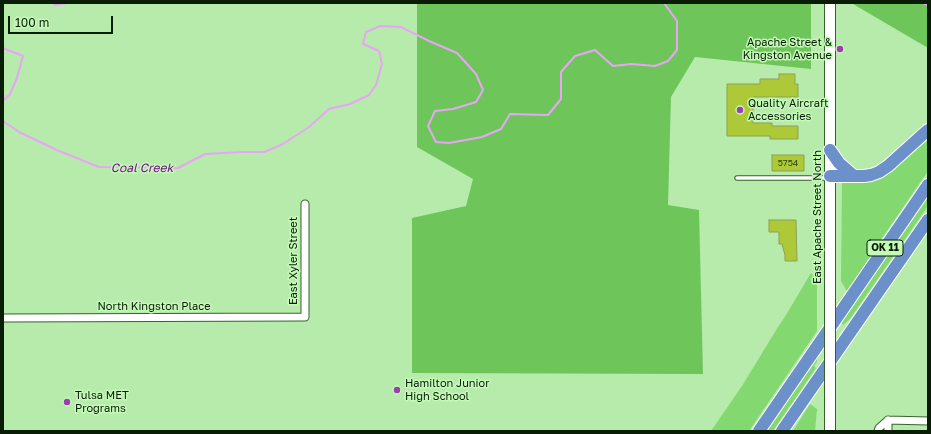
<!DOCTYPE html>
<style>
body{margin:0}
#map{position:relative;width:931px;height:434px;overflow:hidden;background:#b7ebac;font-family:"Golos Text",sans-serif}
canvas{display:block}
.frame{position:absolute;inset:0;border:4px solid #091c05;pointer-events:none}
.scale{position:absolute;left:8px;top:16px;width:105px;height:18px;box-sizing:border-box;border:2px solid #091c05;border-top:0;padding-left:5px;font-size:12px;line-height:14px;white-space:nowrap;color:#091c05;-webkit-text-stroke:3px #c4f9b8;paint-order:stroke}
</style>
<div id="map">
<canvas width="931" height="434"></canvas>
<div class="frame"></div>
<div class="scale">100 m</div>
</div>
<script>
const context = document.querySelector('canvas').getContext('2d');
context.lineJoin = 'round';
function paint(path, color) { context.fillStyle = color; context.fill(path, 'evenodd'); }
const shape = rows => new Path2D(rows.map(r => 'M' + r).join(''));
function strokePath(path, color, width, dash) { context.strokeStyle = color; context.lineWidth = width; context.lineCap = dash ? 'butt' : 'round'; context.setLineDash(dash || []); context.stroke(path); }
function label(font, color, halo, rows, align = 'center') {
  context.font = font + ' "Golos Text",sans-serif'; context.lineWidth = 3; context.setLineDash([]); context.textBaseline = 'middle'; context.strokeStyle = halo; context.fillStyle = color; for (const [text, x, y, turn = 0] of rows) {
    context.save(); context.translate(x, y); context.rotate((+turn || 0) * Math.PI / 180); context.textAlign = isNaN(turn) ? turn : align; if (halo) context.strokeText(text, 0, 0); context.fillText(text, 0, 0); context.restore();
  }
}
paint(shape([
 [928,134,928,171,878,244,848,293,841,281,842,180,867,181],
 [928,193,928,206,850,319,843,325,840,321],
 [811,273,817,280,817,331,749,431,711,431,742,386,778,327,786,315],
 [818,354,817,361,814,366,816,368,773,431,764,431],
 [810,404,817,409,815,431,793,431]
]), '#83d870');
paint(shape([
 [417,3,811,3,811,69,695,57,671,97,668,205,699,210,703,374,412,373,412,218,466,206,473,179,417,147],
 [853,3,928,3,928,48,853,4]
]), '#6ec65a');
strokePath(shape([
 [52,3,55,5,67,3],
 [923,3,928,5],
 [3,48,23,56,17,78,10,94,3,101],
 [3,121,19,132,59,151,99,167,178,168,205,154,242,152,264,152,283,144,309,127,329,109,350,104,369,95,376,85,382,64,379,51,363,44,366,32,380,26,401,27,429,41,457,53,476,74,483,90,476,102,453,109,435,111,428,126,436,142,449,143,482,137,501,129,510,114,548,115,561,99,561,72,575,56,595,50,613,66,631,64,655,66,668,61,677,50,677,21,664,3]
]), '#e8a4f7', 2);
const building = shape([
 [779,74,795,74,795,84,798,84,798,97,753,97,753,123,772,123,772,126,798,126,798,139,770,139,770,136,727,136,727,84,760,84,760,79,779,79,779,74],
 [772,155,804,155,804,171,772,171,772,155],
 [769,220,796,220,797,261,785,261,785,255,782,244,779,244,779,232,769,232,769,220]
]);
paint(building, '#aec937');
strokePath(building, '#8e9f55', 1);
const service = shape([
 [737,178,829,178]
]);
const minor = shape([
 [3,318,305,317,305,204],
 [888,420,928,421],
 [888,420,888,431],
 [878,431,879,428,888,420]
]);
const secondary = shape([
 [830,3,830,272],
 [830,417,830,431]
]);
const motorway = shape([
 [830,150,839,163,854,176],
 [830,176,864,176,871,175,879,172,888,166,928,130],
 [759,431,928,185],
 [782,431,928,220]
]);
strokePath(service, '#35632a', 5.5);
strokePath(minor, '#35632a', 9);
strokePath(secondary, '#35632a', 12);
strokePath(motorway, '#fff', 14);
strokePath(service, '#fff', 3.5);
strokePath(minor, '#fff', 7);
strokePath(secondary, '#fff', 10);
strokePath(motorway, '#6c90ca', 12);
const secondaryBridge = shape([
 [830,417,830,272]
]);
strokePath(secondaryBridge, '#35632a', 12, []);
strokePath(secondaryBridge, '#fff', 10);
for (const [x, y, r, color] of [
 [840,49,4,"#9a41ad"],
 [740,110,4,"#9a41ad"],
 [397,390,4,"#9a41ad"],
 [67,402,4,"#9a41ad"]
]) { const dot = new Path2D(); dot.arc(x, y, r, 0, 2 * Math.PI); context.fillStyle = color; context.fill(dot); strokePath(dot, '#c4f9b8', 1.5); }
label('9px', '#324712', null, [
 ["5754",788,163]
]);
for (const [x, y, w] of [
 [885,248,36]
]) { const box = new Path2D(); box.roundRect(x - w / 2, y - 8, w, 16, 3); context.fillStyle = '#c4f9b8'; context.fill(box); strokePath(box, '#091c05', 1); }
label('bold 10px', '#091c05', null, [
 ["OK 11",885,248]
]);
label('11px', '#091c05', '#c4f9b8', [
 ["Apache Street &",832,43,"right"],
 ["Kingston Avenue",832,56,"right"],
 ["Quality Aircraft",748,104],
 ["Accessories",748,117],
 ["Hamilton Junior",405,384],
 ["High School",405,397],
 ["Tulsa MET",75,396],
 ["Programs",75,409]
], 'left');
label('11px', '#091c05', '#c4f9b8', [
 ["East Apache Street North",818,217,-90],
 ["East Xyler Street",294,261,-90],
 ["North Kingston Place",154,307]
]);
label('italic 12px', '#7b0c90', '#c4f9b8', [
 ["Coal Creek",142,168]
]);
</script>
